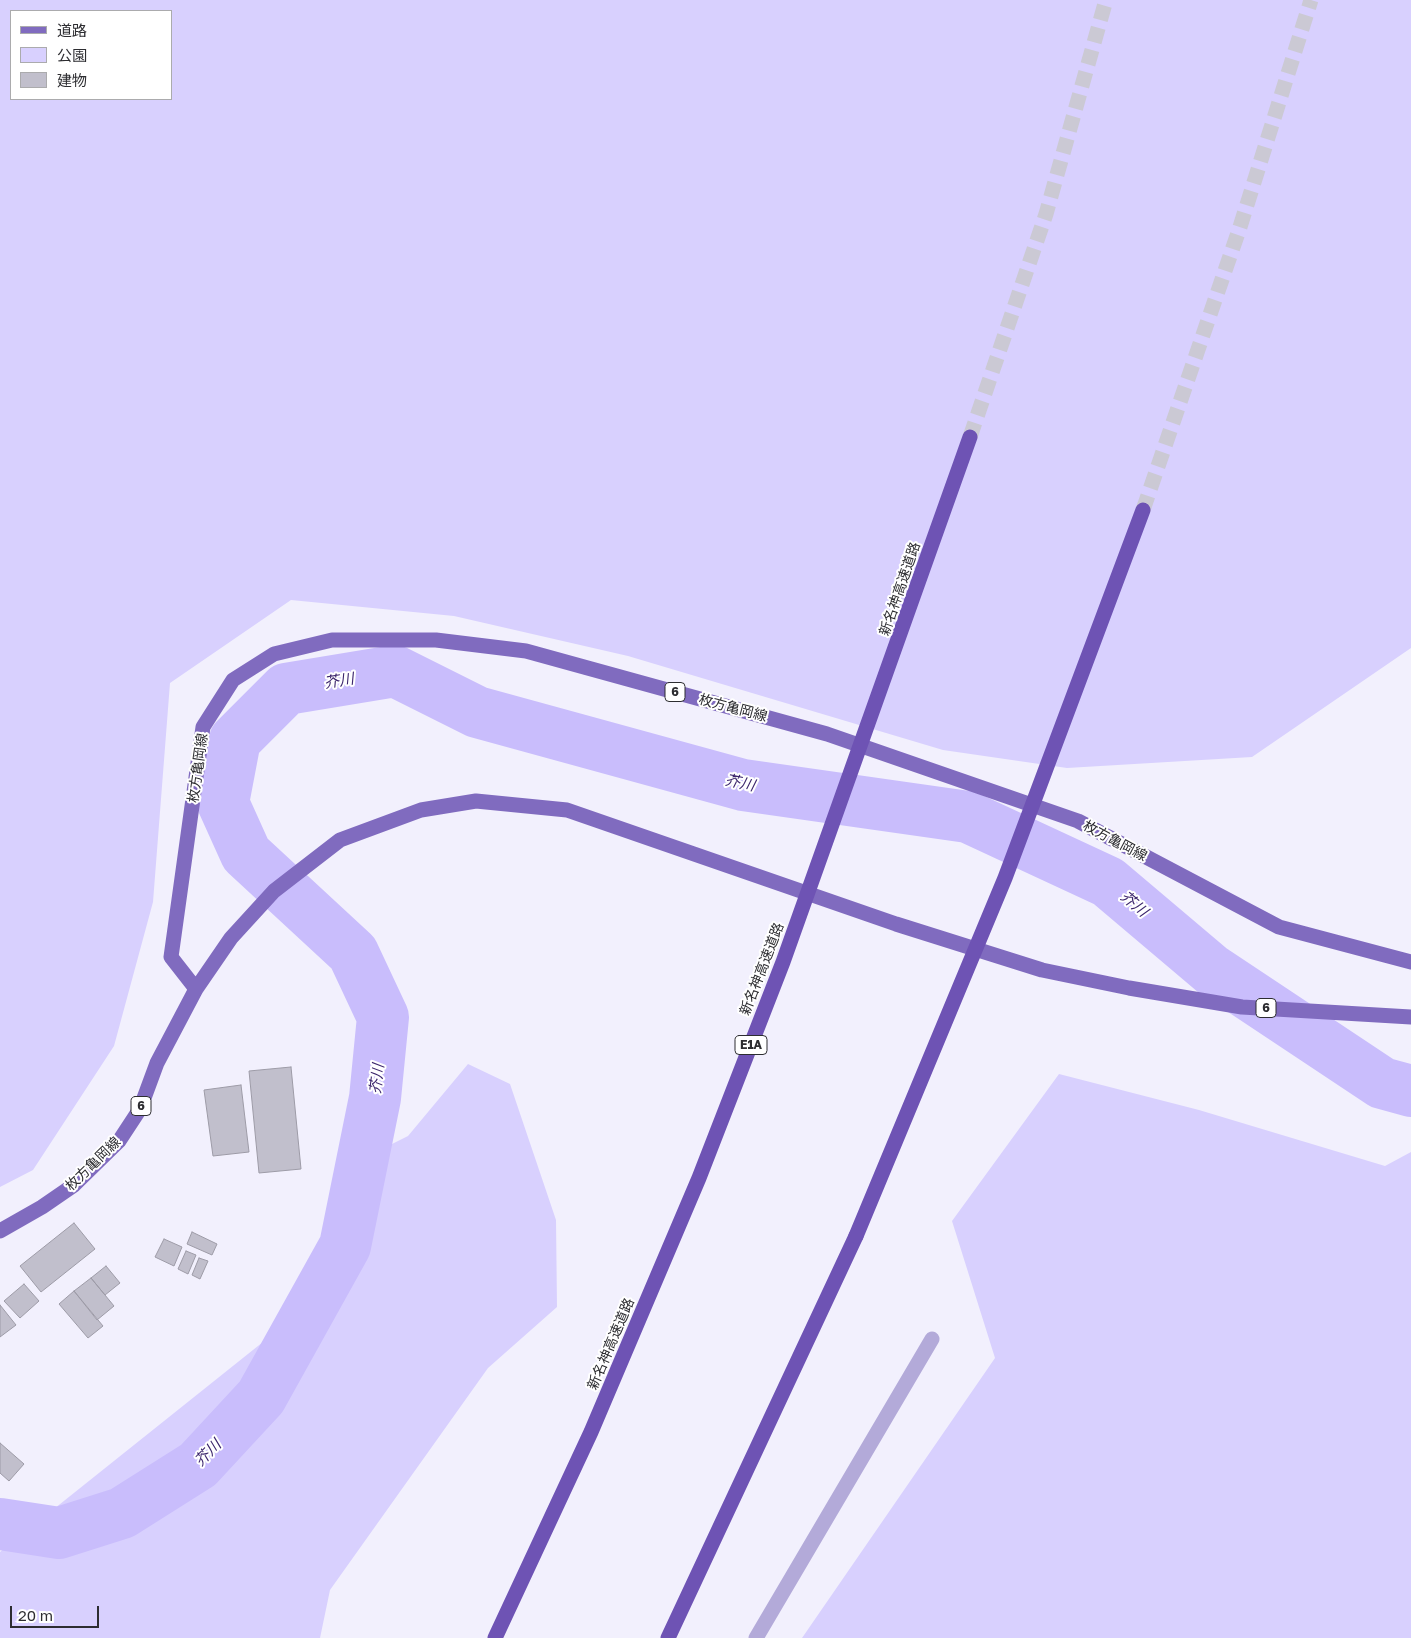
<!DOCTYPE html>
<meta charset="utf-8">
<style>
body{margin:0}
#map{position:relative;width:1411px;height:1638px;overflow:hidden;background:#f2f0fd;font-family:"Golos Text","Noto Sans JP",sans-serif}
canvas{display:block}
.legend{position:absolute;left:10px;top:10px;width:162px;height:90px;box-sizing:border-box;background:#fff;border:1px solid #ababad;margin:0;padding:6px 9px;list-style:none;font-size:15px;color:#2d2d31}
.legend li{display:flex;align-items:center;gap:10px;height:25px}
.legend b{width:25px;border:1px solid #ababad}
.scale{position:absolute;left:10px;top:1606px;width:89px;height:22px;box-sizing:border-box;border:2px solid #2d2d31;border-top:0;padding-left:6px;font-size:15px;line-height:18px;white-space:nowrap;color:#2d2d31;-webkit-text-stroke:4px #fff;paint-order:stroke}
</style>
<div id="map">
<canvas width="1411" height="1638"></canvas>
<ul class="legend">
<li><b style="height:6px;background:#806bbf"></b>道路</li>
<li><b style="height:14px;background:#d8d0fe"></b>公園</li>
<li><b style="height:14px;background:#c1bfcc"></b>建物</li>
</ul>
<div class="scale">20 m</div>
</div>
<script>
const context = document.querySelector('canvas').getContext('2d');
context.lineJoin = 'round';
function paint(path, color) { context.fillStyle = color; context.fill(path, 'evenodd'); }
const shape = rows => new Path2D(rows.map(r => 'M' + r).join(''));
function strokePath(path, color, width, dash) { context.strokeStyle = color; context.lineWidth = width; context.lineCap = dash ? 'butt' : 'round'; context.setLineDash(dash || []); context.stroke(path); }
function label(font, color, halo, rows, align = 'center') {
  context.font = font + ' "Golos Text","Noto Sans JP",sans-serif'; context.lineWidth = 4; context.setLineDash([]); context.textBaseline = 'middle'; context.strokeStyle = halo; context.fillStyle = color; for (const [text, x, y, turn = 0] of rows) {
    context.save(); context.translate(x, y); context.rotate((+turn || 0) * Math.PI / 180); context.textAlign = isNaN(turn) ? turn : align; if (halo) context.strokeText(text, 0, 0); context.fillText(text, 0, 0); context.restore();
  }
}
paint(shape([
 [0,0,1411,0,1411,648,1252,757,1067,768,943,750,628,656,454,616,291,600,170,683,153,902,114,1046,33,1170,0,1187],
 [11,11,171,11,171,99,11,99],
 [468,1064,510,1084,556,1220,557,1307,488,1368,330,1590,320,1638,0,1638,0,1552,288,1322,360,1160,408,1136],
 [1059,1074,1199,1110,1385,1166,1411,1152,1411,1638,802,1638,995,1358,952,1221]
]), '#d8d0fe');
strokePath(shape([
 [0,1524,59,1533,122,1513,198,1465,261,1397,345,1246,375,1098,383,1017,353,953,246,854,223,803,235,740,286,689,395,671,477,712,743,785,968,817,1108,882,1212,970,1382,1083,1411,1091]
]), '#c9bdfc', 52);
const building = shape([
 [291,1067,301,1169,259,1173,249,1071,291,1067],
 [241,1085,249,1152,213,1156,204,1090,241,1085],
 [74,1223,95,1249,41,1292,20,1266,74,1223],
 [192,1232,217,1244,212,1255,187,1244,192,1232],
 [164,1239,182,1247,174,1266,155,1257,164,1239],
 [186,1251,196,1255,188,1274,178,1269,186,1251],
 [199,1258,208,1261,200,1279,192,1275,199,1258],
 [106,1266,120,1283,105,1295,91,1278,106,1266],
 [91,1278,114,1306,97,1320,74,1291,91,1278],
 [24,1284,39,1301,20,1318,4,1301,24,1284],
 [74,1291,103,1326,88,1338,59,1304,74,1291],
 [0,1305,16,1325,0,1337,0,1305],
 [0,1443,24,1464,9,1481,0,1473,0,1443]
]);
paint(building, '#c1bfcc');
strokePath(building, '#9d9ba7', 1);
strokePath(shape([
 [970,437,1046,214,1106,0],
 [1143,510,1240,227,1311,0]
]), '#cbc9d4', 15, [15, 8]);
strokePath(shape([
 [756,1638,932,1339]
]), '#b3aad9', 15);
strokePath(shape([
 [196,989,171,957,203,727,233,680,274,654,332,640,436,640,526,651,827,734,1078,821,1279,927,1411,962],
 [0,1231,42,1207,74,1185,119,1141,140,1109,157,1063,196,989,231,938,274,891,340,840,421,810,476,801,567,810,896,924,1042,970,1129,988,1242,1007,1411,1017]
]), '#806bbf', 15);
strokePath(shape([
 [668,1638,856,1236]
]), '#6e53b4', 15);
strokePath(shape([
 [856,1236,1005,878,1143,510],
 [495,1638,591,1432,699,1178,783,962,970,437]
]), '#6e53b4', 15);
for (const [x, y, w] of [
 [675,692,20],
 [1266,1008,20],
 [751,1045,32],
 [141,1106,20]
]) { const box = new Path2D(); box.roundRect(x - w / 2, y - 9.5, w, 19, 4); context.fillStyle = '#fff'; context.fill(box); strokePath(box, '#2d2d31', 1); }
label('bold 12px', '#2d2d31', null, [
 ["6",675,692],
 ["6",1266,1008],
 ["E1A",751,1045],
 ["6",141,1106]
]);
label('14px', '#2d2d31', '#fff', [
 ["新名神高速道路",900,589,-71],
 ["枚方亀岡線",733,708,15],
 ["枚方亀岡線",198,768,-82],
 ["枚方亀岡線",1115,841,28],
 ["新名神高速道路",762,969,-69],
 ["枚方亀岡線",93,1164,-44],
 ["新名神高速道路",611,1344,-67]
]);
label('italic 15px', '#3b256c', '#fff', [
 ["芥川",339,681,-9],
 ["芥川",740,783,12],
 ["芥川",1134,904,40],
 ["芥川",377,1079,-83],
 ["芥川",208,1453,-45]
]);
</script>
